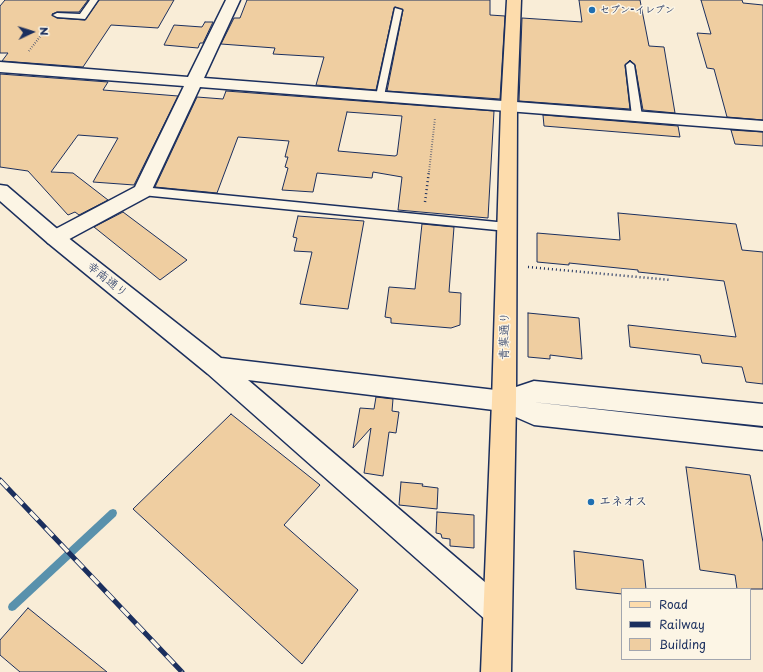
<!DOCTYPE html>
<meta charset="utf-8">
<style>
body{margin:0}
#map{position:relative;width:763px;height:672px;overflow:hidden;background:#f9edd7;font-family:"Playpen Sans",sans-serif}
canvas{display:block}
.legend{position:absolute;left:621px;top:588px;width:130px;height:72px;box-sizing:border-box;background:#fcf5e5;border:1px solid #a2a6af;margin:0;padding:5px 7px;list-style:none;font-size:12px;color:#1b2f5e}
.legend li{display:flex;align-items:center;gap:8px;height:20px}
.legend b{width:20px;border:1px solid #a2a6af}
.north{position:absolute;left:12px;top:12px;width:40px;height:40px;-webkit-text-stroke:3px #fcf5e5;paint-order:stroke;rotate:86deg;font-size:11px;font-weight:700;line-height:16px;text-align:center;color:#1b2f5e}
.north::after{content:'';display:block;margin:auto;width:14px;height:18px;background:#1b2f5e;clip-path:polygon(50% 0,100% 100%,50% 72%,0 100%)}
</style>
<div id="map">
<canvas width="763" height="672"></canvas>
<ul class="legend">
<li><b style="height:5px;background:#fddcac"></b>Road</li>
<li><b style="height:5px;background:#1b2f5e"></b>Railway</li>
<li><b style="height:11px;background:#efcea1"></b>Building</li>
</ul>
<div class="north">N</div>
</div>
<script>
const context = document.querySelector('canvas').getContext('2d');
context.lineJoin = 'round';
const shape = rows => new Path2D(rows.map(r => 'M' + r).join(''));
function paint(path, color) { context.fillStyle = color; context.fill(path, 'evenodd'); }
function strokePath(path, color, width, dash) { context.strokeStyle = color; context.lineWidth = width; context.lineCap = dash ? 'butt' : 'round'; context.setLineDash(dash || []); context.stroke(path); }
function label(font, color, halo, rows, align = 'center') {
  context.font = font + ' "Playpen Sans","Klee One",sans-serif'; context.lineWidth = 3; context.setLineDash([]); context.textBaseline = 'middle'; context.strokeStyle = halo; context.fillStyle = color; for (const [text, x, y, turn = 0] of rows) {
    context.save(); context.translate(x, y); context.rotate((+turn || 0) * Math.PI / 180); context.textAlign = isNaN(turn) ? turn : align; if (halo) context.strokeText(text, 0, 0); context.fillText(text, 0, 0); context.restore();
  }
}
paint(shape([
 [113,509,116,510,117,513,116,516,15,610,12,611,9,610,8,607,9,604,110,510,113,509]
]), '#5991ac');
const building = shape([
 [5,0,88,0,79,12,57,12,52,14,57,18,85,20,99,0,174,0,158,28,111,25,83,67,2,61,8,53,0,53,0,6,5,0],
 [247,0,490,0,490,15,505,16,500,99,387,91,403,10,395,7,394,8,376,90,316,85,324,57,273,54,275,48,221,44,234,18,240,18,247,0],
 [579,0,640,0,649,46,664,47,675,113,643,110,635,65,630,60,625,65,630,109,519,101,522,18,582,22,579,0],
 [701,0,742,0,743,3,763,5,763,120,727,117,714,69,707,68,697,33,711,34,701,0],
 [205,22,213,22,203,43,200,43,198,48,164,45,174,25,202,27,205,22],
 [0,74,108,82,103,90,178,96,134,185,93,182,118,138,78,135,51,172,73,173,108,200,79,215,75,212,68,215,28,171,0,167,0,74],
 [226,91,494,111,488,218,398,210,402,177,373,172,372,178,317,173,313,192,282,190,288,168,285,167,288,157,285,157,289,141,238,137,217,193,155,187,197,97,223,99,226,91],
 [347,112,402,116,397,155,395,156,338,151,347,112],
 [543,115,678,126,680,137,544,126,543,115],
 [731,130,763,132,763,146,735,144,731,130],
 [123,212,187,260,160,280,94,227,123,212],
 [618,213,736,224,742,250,763,252,763,384,746,382,742,367,702,363,700,355,630,347,628,325,736,337,724,281,638,272,638,270,569,263,569,265,537,262,537,233,620,240,618,213],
 [298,216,364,221,348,309,300,304,312,252,294,251,297,238,293,237,298,216],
 [422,224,454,227,449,292,461,293,460,325,451,328,391,323,391,318,385,317,389,287,415,289,422,224],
 [528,313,579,318,582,359,550,355,550,359,528,357,528,313],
 [376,397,393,399,392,411,399,412,396,433,389,432,383,476,364,473,371,428,353,448,360,408,374,409,376,397],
 [231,414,320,485,284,525,358,590,302,664,133,509,231,414],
 [686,467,750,475,763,542,763,589,737,589,735,575,700,570,686,467],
 [401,482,423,484,422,486,438,488,437,509,399,505,401,482],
 [437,512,474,515,474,548,450,546,450,539,442,538,441,534,436,533,437,512],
 [574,551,643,560,646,589,622,589,622,594,576,589,574,551],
 [28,608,91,659,107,672,20,672,0,655,0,640,28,608]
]);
paint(building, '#efcea1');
strokePath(building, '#1b2f5e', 1);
const lane = shape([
 [90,0,98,0,85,19,57,17,53,15,57,13,80,14,90,0],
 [395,8,402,10,384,96,380,99,376,96,395,8],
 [630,62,634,65,642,116,637,119,632,116,626,65,630,62],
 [142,187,507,223,512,227,507,231,142,195,137,191,142,187]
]);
const street = shape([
 [226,0,240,0,204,78,763,121,763,131,200,87,149,196,62,243,55,245,48,243,45,238,48,233,135,187,184,86,0,72,0,62,188,77,226,0]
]);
const secondary = shape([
 [0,185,7,186,62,233,221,358,504,391,534,381,763,404,763,426,532,402,763,428,763,450,534,425,502,411,248,380,507,601,511,611,507,621,497,625,487,621,208,374,48,243,0,201,0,185]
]);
const primary = shape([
 [507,0,521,0,517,106,516,401,511,672,481,672,492,401,501,106,507,0]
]);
strokePath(lane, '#1b2f5e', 3);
strokePath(street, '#1b2f5e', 3);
strokePath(secondary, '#1b2f5e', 3);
strokePath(primary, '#1b2f5e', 3);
strokePath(shape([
 [29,51,48,26],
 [429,172,435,118]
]), '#1b2f5e', 2, [0.5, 2]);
strokePath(shape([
 [425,202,429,171],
 [528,267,671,280]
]), '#1b2f5e', 2.5, [1, 3]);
paint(lane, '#fcf5e5');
paint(street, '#fcf5e5');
paint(secondary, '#fcf5e5');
paint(primary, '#fddcac');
const rail = shape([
 [0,480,182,672]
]);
strokePath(rail, '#1b2f5e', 5);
strokePath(rail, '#fcf5e5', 3.5, [11]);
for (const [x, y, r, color] of [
 [592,10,4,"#1f6fb2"],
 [591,502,4,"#1f6fb2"]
]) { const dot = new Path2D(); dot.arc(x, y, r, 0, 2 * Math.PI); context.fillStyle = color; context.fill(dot); strokePath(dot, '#fcf5e5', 1.5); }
label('bold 10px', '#1b2f5e', '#fcf5e5', [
 ["セブン-イレブン",600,10]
], 'left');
label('12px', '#1b2f5e', '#fcf5e5', [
 ["幸南通り",107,280,39],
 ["青葉通り",505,336,-89]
]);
label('bold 12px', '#1b2f5e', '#fcf5e5', [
 ["エネオス",599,502]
], 'left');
</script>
